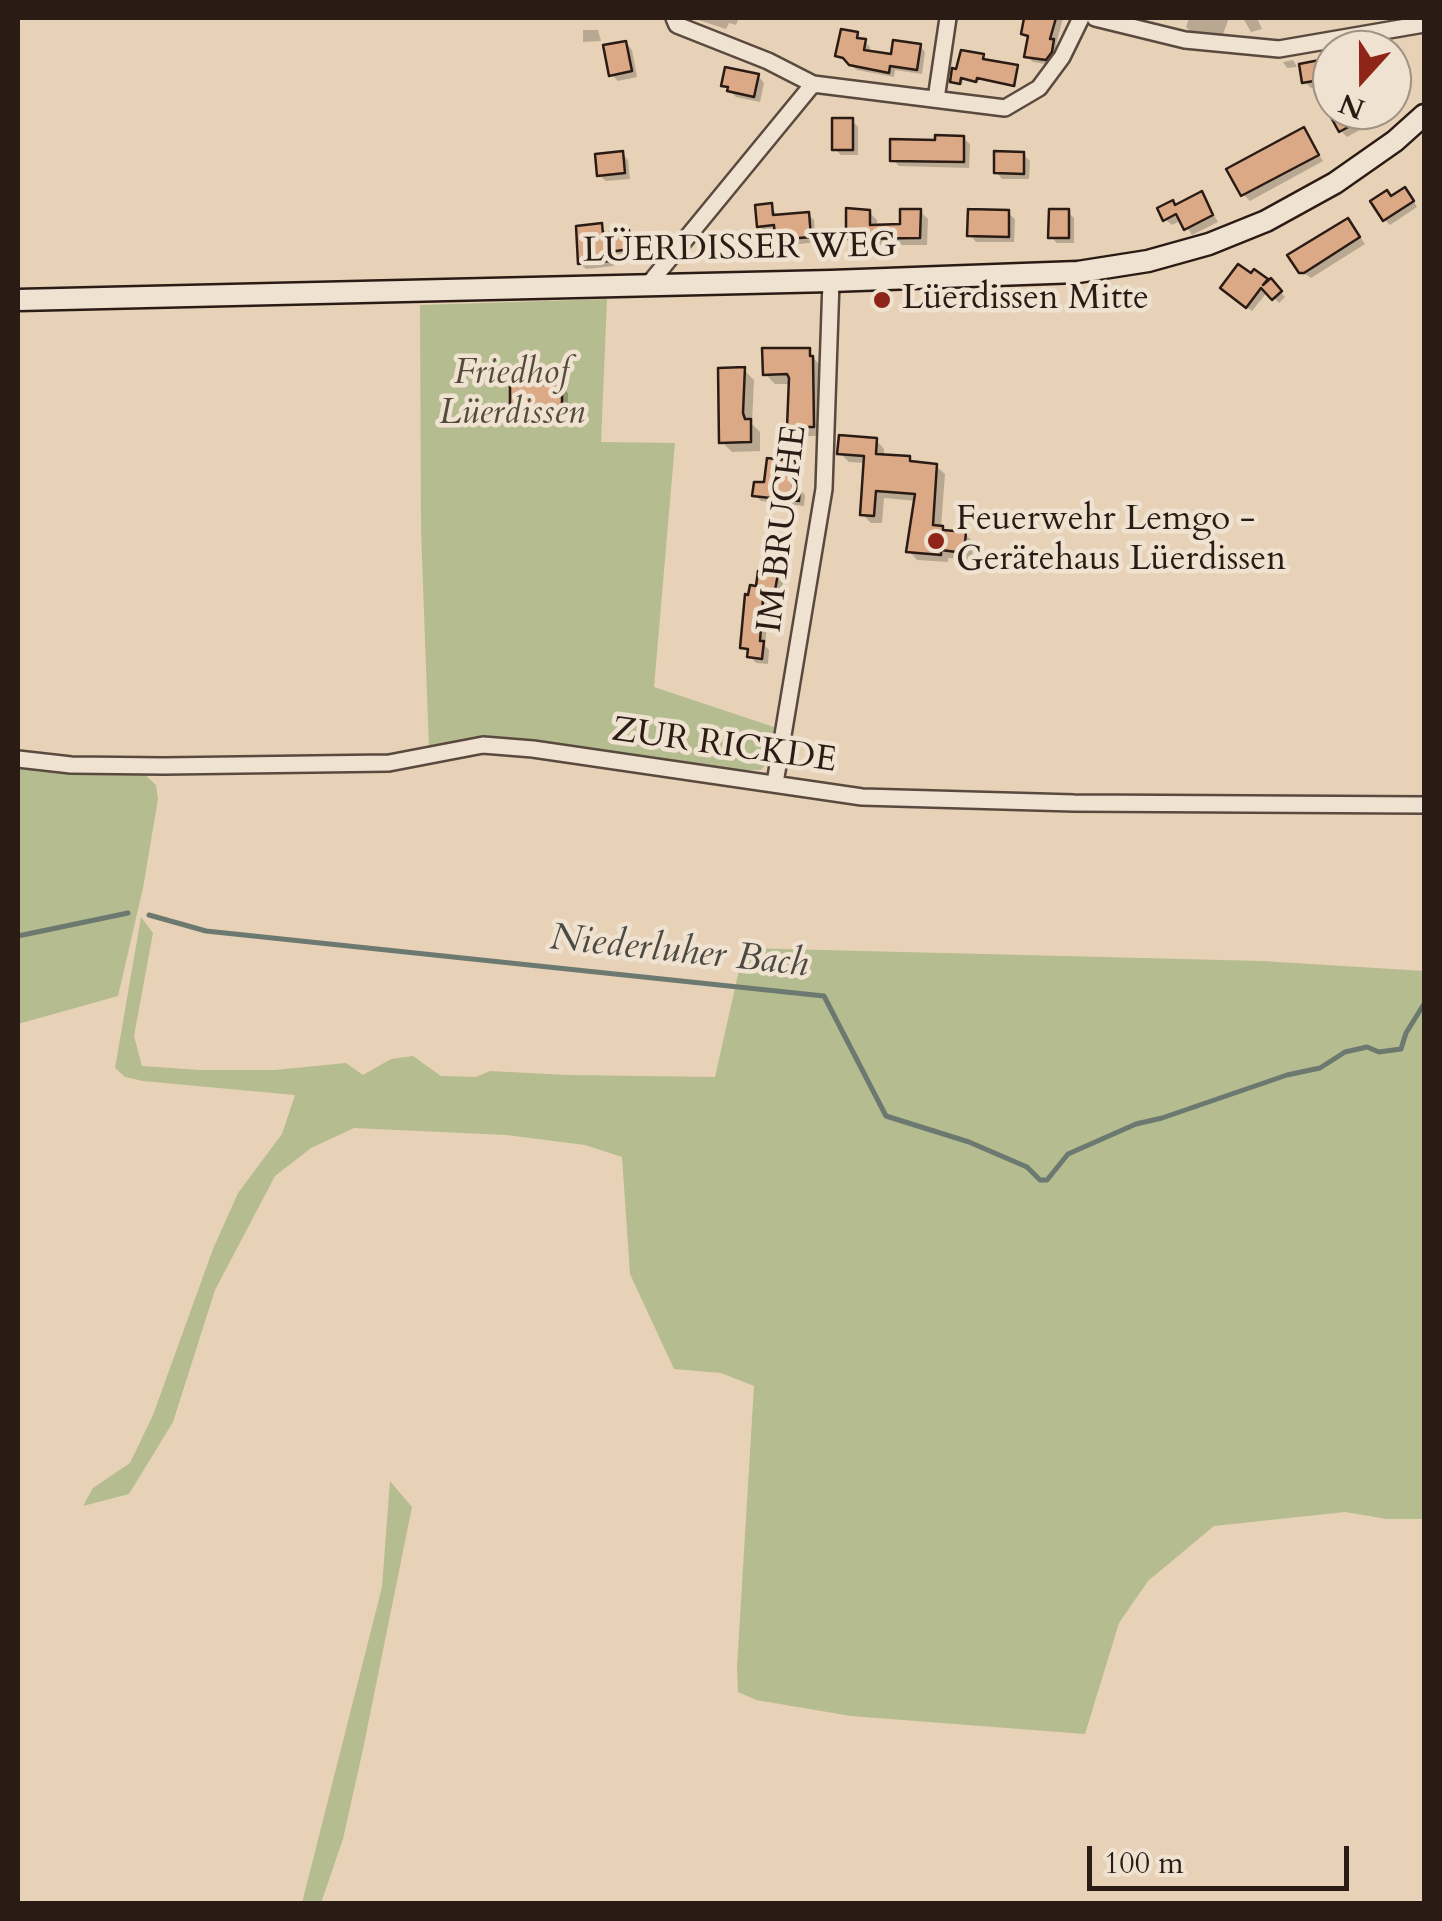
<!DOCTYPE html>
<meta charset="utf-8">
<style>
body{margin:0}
#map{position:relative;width:1442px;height:1921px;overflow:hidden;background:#e7d2b7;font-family:Cardo,serif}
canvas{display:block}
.frame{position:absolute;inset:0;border:20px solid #2b1b15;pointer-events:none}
.north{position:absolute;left:1312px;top:30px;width:100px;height:100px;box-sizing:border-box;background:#efe2d0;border:2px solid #a19285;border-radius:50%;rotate:201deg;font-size:28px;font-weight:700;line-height:40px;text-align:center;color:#2b1b15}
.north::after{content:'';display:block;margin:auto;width:35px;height:45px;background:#8f2418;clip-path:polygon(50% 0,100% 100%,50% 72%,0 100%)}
.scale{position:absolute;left:1087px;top:1846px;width:262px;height:45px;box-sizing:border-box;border:5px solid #2b1b15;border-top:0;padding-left:12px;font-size:30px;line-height:35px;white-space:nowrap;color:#2b1b15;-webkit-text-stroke:8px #efe2d0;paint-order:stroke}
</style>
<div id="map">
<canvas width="1442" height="1921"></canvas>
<div class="frame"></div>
<div class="north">N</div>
<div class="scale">100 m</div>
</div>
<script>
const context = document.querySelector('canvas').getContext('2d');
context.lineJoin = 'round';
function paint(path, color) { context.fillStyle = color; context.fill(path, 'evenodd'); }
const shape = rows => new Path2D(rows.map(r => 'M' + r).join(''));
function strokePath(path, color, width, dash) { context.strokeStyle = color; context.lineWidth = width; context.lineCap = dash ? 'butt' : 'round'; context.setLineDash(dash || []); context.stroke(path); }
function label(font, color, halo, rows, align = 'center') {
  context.font = font + ' Cardo,serif'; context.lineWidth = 9; context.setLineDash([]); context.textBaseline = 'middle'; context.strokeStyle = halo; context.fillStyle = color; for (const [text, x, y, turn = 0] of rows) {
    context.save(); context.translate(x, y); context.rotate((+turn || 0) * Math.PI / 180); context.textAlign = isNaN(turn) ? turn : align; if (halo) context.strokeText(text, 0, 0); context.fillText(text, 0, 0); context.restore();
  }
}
paint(shape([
 [607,299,601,442,675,443,654,687,774,727,770,759,761,770,721,770,558,744,478,738,429,748,421,531,420,305],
 [18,765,143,773,156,785,158,799,143,888,118,996,18,1024],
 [141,917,153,933,134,1036,142,1066,200,1070,275,1070,346,1063,363,1075,391,1059,413,1056,441,1076,476,1077,490,1071,567,1075,715,1077,744,948,1262,961,1424,971,1424,1519,1387,1519,1345,1512,1214,1526,1148,1581,1119,1623,1085,1734,851,1716,756,1700,738,1692,737,1667,754,1386,721,1373,674,1369,630,1274,622,1157,585,1145,506,1135,354,1128,311,1148,275,1176,215,1290,173,1422,129,1494,83,1506,93,1488,130,1463,153,1415,213,1249,238,1193,282,1134,295,1095,143,1081,125,1077,115,1068],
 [390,1481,412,1507,363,1749,343,1839,321,1903,302,1903,382,1587]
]), '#b5bc8f');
paint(shape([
 [692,18,739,18,736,25,729,23,726,29],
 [1036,18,1063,18,1056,45,1059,48,1052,65,1033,62,1027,56],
 [1189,18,1229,18,1222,37,1192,33,1186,27],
 [1243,18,1257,18,1262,29,1251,32],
 [583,30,598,30,601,41,583,42],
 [857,34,870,47,869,54,893,57,920,46,925,52,922,74,895,70,894,77,857,70,838,56],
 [626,43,632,50,637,77,618,81,612,75],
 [983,56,985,62,1017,67,1016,87,979,79,978,83,963,79,962,85,953,81],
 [1293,60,1297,67,1287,68,1283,62],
 [1330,61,1332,84,1311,88,1305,82],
 [758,76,764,83,760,102,736,97,723,85],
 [1336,110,1361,110,1369,125,1347,137,1341,131],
 [852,120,858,127,858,155,841,155,835,149],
 [1303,130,1323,161,1250,201,1243,194],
 [963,138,970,144,969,168,899,166,893,160,938,142],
 [622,153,628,160,630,179,606,181,599,175],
 [1023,154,1030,161,1029,179,1002,179,996,172],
 [1202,194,1218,222,1192,235,1182,220,1172,225,1165,219,1177,207],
 [1410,195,1417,207,1390,225,1385,220,1392,198],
 [771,206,778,217,808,214,814,220,816,242,784,246,778,239,777,231,766,232,759,226],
 [920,211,928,219,927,245,856,245,848,238,869,212,877,220,877,227,902,227],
 [1068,212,1074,218,1074,243,1057,243,1051,237],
 [1008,213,1015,219,1014,242,976,242,970,235],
 [601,226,608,235,628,233,635,239,636,255,613,258,614,266,586,269,580,263],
 [1354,228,1365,244,1311,278,1301,271],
 [1255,273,1268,284,1271,282,1285,297,1279,303,1268,291,1252,311,1228,293],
 [809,351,822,369,823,436,800,436,789,426,792,384,775,384,765,374],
 [744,370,754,380,752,424,760,432,760,451,732,452,722,442],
 [561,386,568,393,568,416,519,416,513,410],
 [876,440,884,449,884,457,909,458,915,464,936,466,945,474,941,527,946,532,965,534,973,542,972,560,948,558,948,562,917,560,909,551,917,501,884,498,882,523,871,523,862,514,866,463,849,462,840,453],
 [794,463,801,470,799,489,805,495,804,506,761,501,755,495],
 [776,577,783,583,778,606,769,604,765,646,769,650,768,664,756,663,743,647,752,588]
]), '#0003');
strokePath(shape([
 [149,915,206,931,824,996,886,1116,969,1142,1027,1167,1040,1180,1047,1180,1068,1154,1136,1124,1162,1118,1287,1075,1320,1068,1345,1052,1367,1047,1379,1052,1401,1049,1406,1033,1424,1004],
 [18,936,128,913]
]), '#6c7970', 5);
const building = shape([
 [1024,18,1056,18,1050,39,1054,39,1052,52,1046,60,1024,57,1028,36,1021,34,1024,18],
 [841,29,858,32,857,38,866,39,864,50,891,54,893,40,921,44,917,70,890,66,889,73,849,65,843,58,835,56,841,29],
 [626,41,632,71,609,76,603,45,626,41],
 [961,50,984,54,983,59,1018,65,1014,86,977,78,976,82,961,78,960,84,950,82,952,68,956,69,961,50],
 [1330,58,1332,78,1302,83,1299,64,1330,58],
 [725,67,759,74,754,97,727,91,728,87,721,86,725,67],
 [1327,110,1380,110,1339,132,1327,110],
 [832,118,853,118,853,150,832,150,832,118],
 [1304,127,1319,155,1241,196,1226,169,1304,127],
 [935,135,964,136,964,162,890,161,890,139,935,140,935,135],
 [623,151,625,173,597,176,595,154,623,151],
 [994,151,1024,152,1024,174,994,173,994,151],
 [1405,187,1414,201,1383,221,1370,201,1387,190,1391,196,1405,187],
 [1202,191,1213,215,1184,230,1176,214,1163,221,1157,208,1173,200,1175,205,1202,191],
 [772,203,773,215,809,212,811,237,775,240,774,225,757,227,755,205,772,203],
 [846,208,870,210,870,225,900,224,900,209,921,209,920,238,846,239,846,208],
 [968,209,1009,210,1009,237,967,236,968,209],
 [1049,209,1069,209,1069,238,1048,238,1049,209],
 [1348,218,1360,237,1304,273,1299,273,1287,255,1348,218],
 [602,223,603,234,629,230,631,249,608,252,609,261,578,264,576,226,602,223],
 [1238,264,1251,273,1254,269,1268,279,1263,285,1271,278,1282,291,1272,300,1261,288,1246,308,1220,288,1238,264],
 [762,348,810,348,810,356,813,356,814,427,787,427,789,378,787,374,763,375,762,348],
 [745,367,743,413,745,419,751,419,751,442,719,443,718,368,745,367],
 [510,384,562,384,562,410,510,411,510,384],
 [839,435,877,438,876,454,910,456,910,461,937,464,933,525,943,526,943,530,966,532,964,553,941,550,941,555,906,552,915,494,876,491,874,516,860,515,864,456,837,454,839,435],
 [767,458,796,461,793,486,800,486,799,501,752,496,754,482,764,482,767,458],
 [758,571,778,574,773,601,763,599,760,641,764,641,762,659,747,657,748,649,740,648,745,594,748,595,750,585,756,586,758,571]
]);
paint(building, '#dba986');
strokePath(building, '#2b1b15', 2.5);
const street = shape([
 [674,18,677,25,768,61,813,84],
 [1095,18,1185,40,1279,49,1424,24],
 [936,99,948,18],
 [648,285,813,84,1005,108,1039,88,1062,57,1081,18],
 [18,759,71,765,164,766,389,763,483,745,533,749,862,797,1074,803,1424,805],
 [775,783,824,489,831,281]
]);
const secondary = shape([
 [18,300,831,281,1078,272,1148,261,1209,244,1266,221,1335,183,1395,141,1424,115]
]);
strokePath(street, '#5a493e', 20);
strokePath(secondary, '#2b1b15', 25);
strokePath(street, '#efe2d0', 15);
strokePath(secondary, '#efe2d0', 20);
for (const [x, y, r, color] of [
 [882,300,10,"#8f2418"],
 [936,541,10,"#8f2418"]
]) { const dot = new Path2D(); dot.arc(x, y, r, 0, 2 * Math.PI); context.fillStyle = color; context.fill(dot); strokePath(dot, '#efe2d0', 4); }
label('35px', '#2b1b15', '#efe2d0', [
 ["LÜERDISSER WEG",740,250,-1],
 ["IM BRUCHE",784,529,-83],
 ["ZUR RICKDE",724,747,8]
]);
label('35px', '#2b1b15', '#efe2d0', [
 ["Lüerdissen Mitte",902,300],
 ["Feuerwehr Lemgo -",956,521],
 ["Gerätehaus Lüerdissen",956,561]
], 'left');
label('italic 35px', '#544b3a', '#efe2d0', [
 ["Friedhof",512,375],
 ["Lüerdissen",512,415]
]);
label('italic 38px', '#4b4a43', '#efe2d0', [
 ["Niederluher Bach",679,953,6]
]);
</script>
